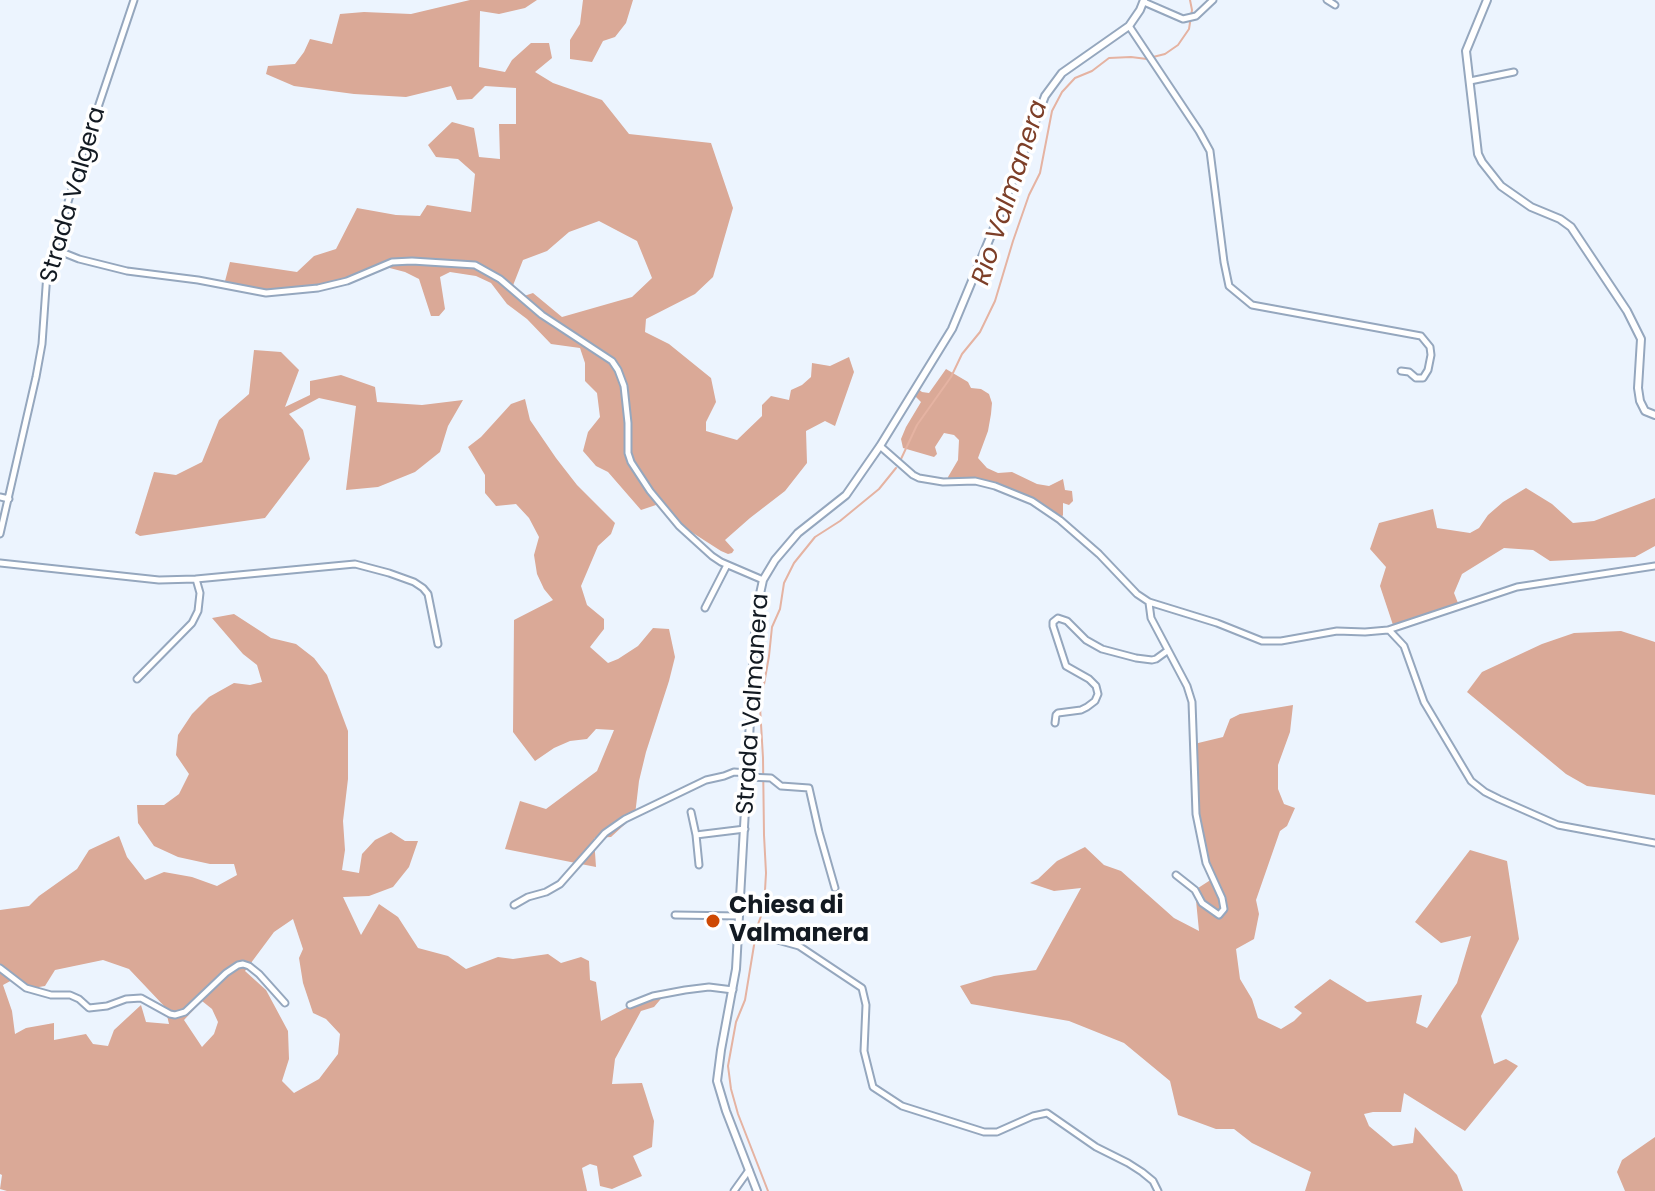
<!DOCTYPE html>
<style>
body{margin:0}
canvas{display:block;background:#ecf4fe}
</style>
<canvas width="1655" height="1191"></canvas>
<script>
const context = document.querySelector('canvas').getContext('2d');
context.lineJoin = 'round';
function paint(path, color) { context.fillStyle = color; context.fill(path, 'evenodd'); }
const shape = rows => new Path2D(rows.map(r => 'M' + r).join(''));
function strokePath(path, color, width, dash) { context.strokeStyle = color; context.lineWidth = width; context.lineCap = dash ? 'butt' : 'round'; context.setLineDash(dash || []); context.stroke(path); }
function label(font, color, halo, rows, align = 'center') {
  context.font = font + ' Poppins,sans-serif'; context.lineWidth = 7; context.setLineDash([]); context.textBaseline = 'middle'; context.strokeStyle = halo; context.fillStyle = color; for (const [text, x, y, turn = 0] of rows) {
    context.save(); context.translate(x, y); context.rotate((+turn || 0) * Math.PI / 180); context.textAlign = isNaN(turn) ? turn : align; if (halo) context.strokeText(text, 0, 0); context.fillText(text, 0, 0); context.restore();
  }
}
paint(shape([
 [470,0,537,0,525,8,499,14,480,11,479,67,505,72,512,60,531,43,549,43,552,58,535,72,553,83,602,100,629,134,711,143,733,208,713,277,695,294,646,319,645,332,669,344,711,378,716,402,706,422,706,431,737,440,762,416,762,405,771,396,789,400,791,390,802,385,811,377,812,363,830,366,849,357,854,372,835,426,825,421,806,431,807,463,785,491,750,518,725,540,734,550,732,553,728,554,721,551,682,526,662,503,641,510,608,472,596,466,583,451,588,432,600,417,597,393,585,381,585,363,580,348,551,344,527,319,507,304,491,283,476,276,450,272,440,277,445,309,439,316,431,316,419,279,405,272,382,266,347,281,318,288,266,293,224,285,230,262,297,272,314,256,336,249,357,208,396,215,420,216,427,205,471,212,475,174,458,159,436,157,428,145,452,122,474,128,479,157,500,159,499,124,516,124,516,88,485,86,472,99,457,100,451,86,406,97,354,94,294,86,266,74,268,66,295,64,304,52,310,39,332,44,340,14,364,12,411,14],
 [599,221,637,241,652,278,632,297,562,317,533,293,521,297,512,288,523,260,547,251,569,232],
 [583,0,633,0,626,23,615,37,603,41,592,62,570,59,570,40,580,24],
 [254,350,281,352,299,370,285,407,310,395,310,381,341,375,375,387,377,402,422,405,463,400,448,426,440,452,415,472,378,487,346,490,356,406,319,398,289,414,303,430,310,459,265,518,140,536,135,533,154,472,176,475,202,462,219,420,249,394],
 [946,369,968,382,971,388,981,389,989,394,992,403,991,414,988,431,978,458,987,468,998,473,1012,472,1037,484,1049,486,1063,479,1065,490,1072,491,1073,501,1069,505,1063,503,1063,515,1060,520,1031,501,975,481,949,482,948,477,958,460,959,440,954,435,944,433,935,447,937,454,934,457,903,448,901,439,906,427,921,402,915,396,914,393,917,388,922,392,929,393],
 [525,399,530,420,556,458,577,485,615,523,611,534,598,546,581,586,587,605,604,619,604,629,590,647,608,663,618,659,638,646,653,628,669,629,675,657,669,681,646,752,639,781,635,815,611,837,594,838,596,867,505,849,520,801,546,809,597,771,614,730,596,729,587,739,570,741,554,748,535,761,513,732,514,620,553,600,544,589,537,574,534,555,539,537,529,518,516,504,496,506,485,493,485,475,468,447,481,437,511,404],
 [1526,488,1552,504,1573,523,1594,521,1655,498,1655,546,1635,557,1550,561,1533,550,1504,548,1462,574,1454,593,1458,603,1393,625,1380,586,1386,567,1370,549,1379,523,1433,509,1437,528,1470,533,1479,528,1488,515,1503,502],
 [234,614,271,638,296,644,314,658,327,675,348,731,348,779,343,821,345,850,342,870,359,873,362,854,375,840,391,832,405,841,418,841,409,867,393,887,369,896,343,897,361,935,379,904,398,917,418,948,448,956,466,969,498,957,513,959,548,954,561,963,581,957,589,961,590,980,596,982,601,1021,630,1006,665,994,654,1007,641,1011,615,1059,612,1084,642,1083,654,1121,652,1147,633,1156,642,1176,612,1189,600,1186,597,1166,590,1164,582,1168,587,1191,7,1191,0,1189,2,1175,0,1174,0,910,29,906,39,896,77,869,89,850,119,836,127,857,145,880,164,872,192,877,217,886,237,875,234,864,210,864,178,857,154,846,138,823,137,805,164,805,179,794,189,774,176,755,178,735,192,714,209,697,234,683,250,685,262,682,257,665,243,654,212,618],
 [293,919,303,949,299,958,303,983,313,1013,326,1019,340,1034,338,1054,319,1079,294,1093,282,1081,289,1059,288,1031,266,990,245,971,274,932],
 [103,960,129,969,165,1007,169,1024,146,1022,141,1005,114,1030,108,1046,93,1044,86,1034,54,1040,54,1023,26,1028,15,1034,12,1011,3,985,14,979,27,989,45,986,55,970],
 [202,1001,212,1009,218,1022,214,1034,202,1047,184,1020],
 [1621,631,1655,642,1655,795,1587,786,1566,774,1467,692,1482,672,1542,644,1574,633],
 [1293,705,1290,732,1278,765,1278,789,1284,804,1295,808,1287,826,1280,831,1256,900,1259,914,1254,939,1236,949,1240,979,1252,999,1258,1018,1281,1029,1294,1021,1302,1013,1294,1007,1330,979,1367,1002,1422,995,1416,1023,1427,1028,1457,983,1471,936,1441,943,1415,922,1470,850,1507,861,1519,939,1481,1016,1494,1064,1506,1059,1518,1066,1465,1131,1404,1093,1401,1112,1373,1112,1364,1114,1369,1126,1393,1146,1413,1143,1415,1127,1457,1175,1463,1191,1305,1191,1311,1172,1252,1143,1234,1129,1216,1129,1178,1115,1170,1081,1124,1043,1069,1021,971,1004,960,986,994,976,1036,970,1081,888,1054,891,1030,883,1038,879,1057,861,1085,847,1104,865,1121,871,1174,918,1199,931,1195,890,1212,879,1196,814,1194,744,1223,737,1230,719,1240,714],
 [1655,1137,1655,1191,1625,1191,1617,1172,1622,1160]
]), '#daa997');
strokePath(shape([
 [1153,57,1165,54,1178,45,1189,29,1192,10,1190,0],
 [901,459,917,425,951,377,962,354,980,332,995,301,1013,241,1029,195,1040,173,1052,111,1062,92,1075,78,1092,71,1109,58,1131,57,1147,59],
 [768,1191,738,1114,731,1089,728,1066,736,1022,745,1000,757,927,764,908,766,873,764,835,763,758,760,707,769,656,772,627,780,609,784,583,794,563,815,537,840,521,879,489,896,468]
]), '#e5b3a2', 2);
const minor = shape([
 [1327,0,1335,5],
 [1144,2,1183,19,1196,16,1213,0],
 [1129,26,1199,131,1210,151,1224,262,1229,286,1252,305,1421,336,1430,347,1431,355,1428,370,1423,378,1416,378,1409,372,1401,371],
 [1470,81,1514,72],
 [54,249,79,259,127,271,198,280,266,293,318,288,347,281,392,262,412,261,475,265,500,279,542,315,612,361,618,370,624,386,628,423,628,453,631,462,650,491,679,526,712,556,721,562,763,580],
 [880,446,913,475,919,478,943,482,975,481,995,486,1032,501,1060,520,1099,554,1137,594,1149,602,1217,623,1262,641,1281,641,1337,631,1365,632,1388,630,1517,587,1655,566],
 [0,497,9,499],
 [0,534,36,377,42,344,47,273,81,158,134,0],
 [0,563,159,580,196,579,200,593,198,611,192,623,137,679],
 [196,579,355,564,389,573,414,582,423,588,428,594,438,644],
 [1149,603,1151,618,1187,686,1192,702,1196,814,1206,863,1222,898,1224,909,1219,915,1202,903,1195,890,1176,875],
 [705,608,727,565],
 [1389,630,1404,646,1424,702,1471,781,1485,792,1499,799,1558,825,1655,843],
 [1055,723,1056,715,1058,713,1081,710,1087,707,1095,701,1098,694,1096,686,1089,679,1066,666,1053,626,1053,622,1058,618,1067,621,1086,640,1102,649,1136,658,1152,660,1156,659,1167,651],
 [748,777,771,778,781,786,809,788,819,832,835,888],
 [691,812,696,835],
 [699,865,696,835,745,829],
 [514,905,528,897,546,892,560,884,605,833,625,819,706,780,724,776,734,772,748,773],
 [675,915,739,916],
 [738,929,799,946,862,988,866,1005,864,1051,873,1087,902,1106,984,1132,997,1132,1033,1116,1047,1113,1096,1147,1128,1163,1142,1172,1153,1181,1158,1191],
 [0,968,26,988,51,995,70,995,79,999,89,1008,107,1006,126,999,141,998,170,1014,175,1015,185,1012,226,973,238,965,243,964,249,966,259,974,285,1003],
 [630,1005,653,996,685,990,709,987,733,990],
 [734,1191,749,1170]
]);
const tertiary = shape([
 [1487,0,1466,51,1478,154,1482,162,1501,186,1531,207,1560,219,1571,227,1627,311,1641,339,1638,388,1640,401,1645,411,1655,415],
 [757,1191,726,1111,717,1081,721,1050,736,969,755,632,758,603,763,580,775,560,798,533,846,495,880,446,952,329,999,216,1045,96,1062,73,1129,26,1140,10,1144,0]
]);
strokePath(minor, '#95a7be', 9);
strokePath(tertiary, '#95a7be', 10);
strokePath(minor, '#fff', 5);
strokePath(tertiary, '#fff', 6);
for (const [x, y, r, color] of [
 [713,921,8,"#ce4905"]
]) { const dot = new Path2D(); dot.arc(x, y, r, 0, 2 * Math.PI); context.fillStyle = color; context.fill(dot); strokePath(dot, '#fff', 3); }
label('24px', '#131a22', '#fff', [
 ["Strada Valgera",74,195,-74],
 ["Strada Valmanera",754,704,-86]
]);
label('bold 24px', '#131a22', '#fff', [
 ["Chiesa di",729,907],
 ["Valmanera",729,935]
], 'left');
label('italic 26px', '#7d3f28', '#fff', [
 ["Rio Valmanera",1011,193,-72]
]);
</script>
